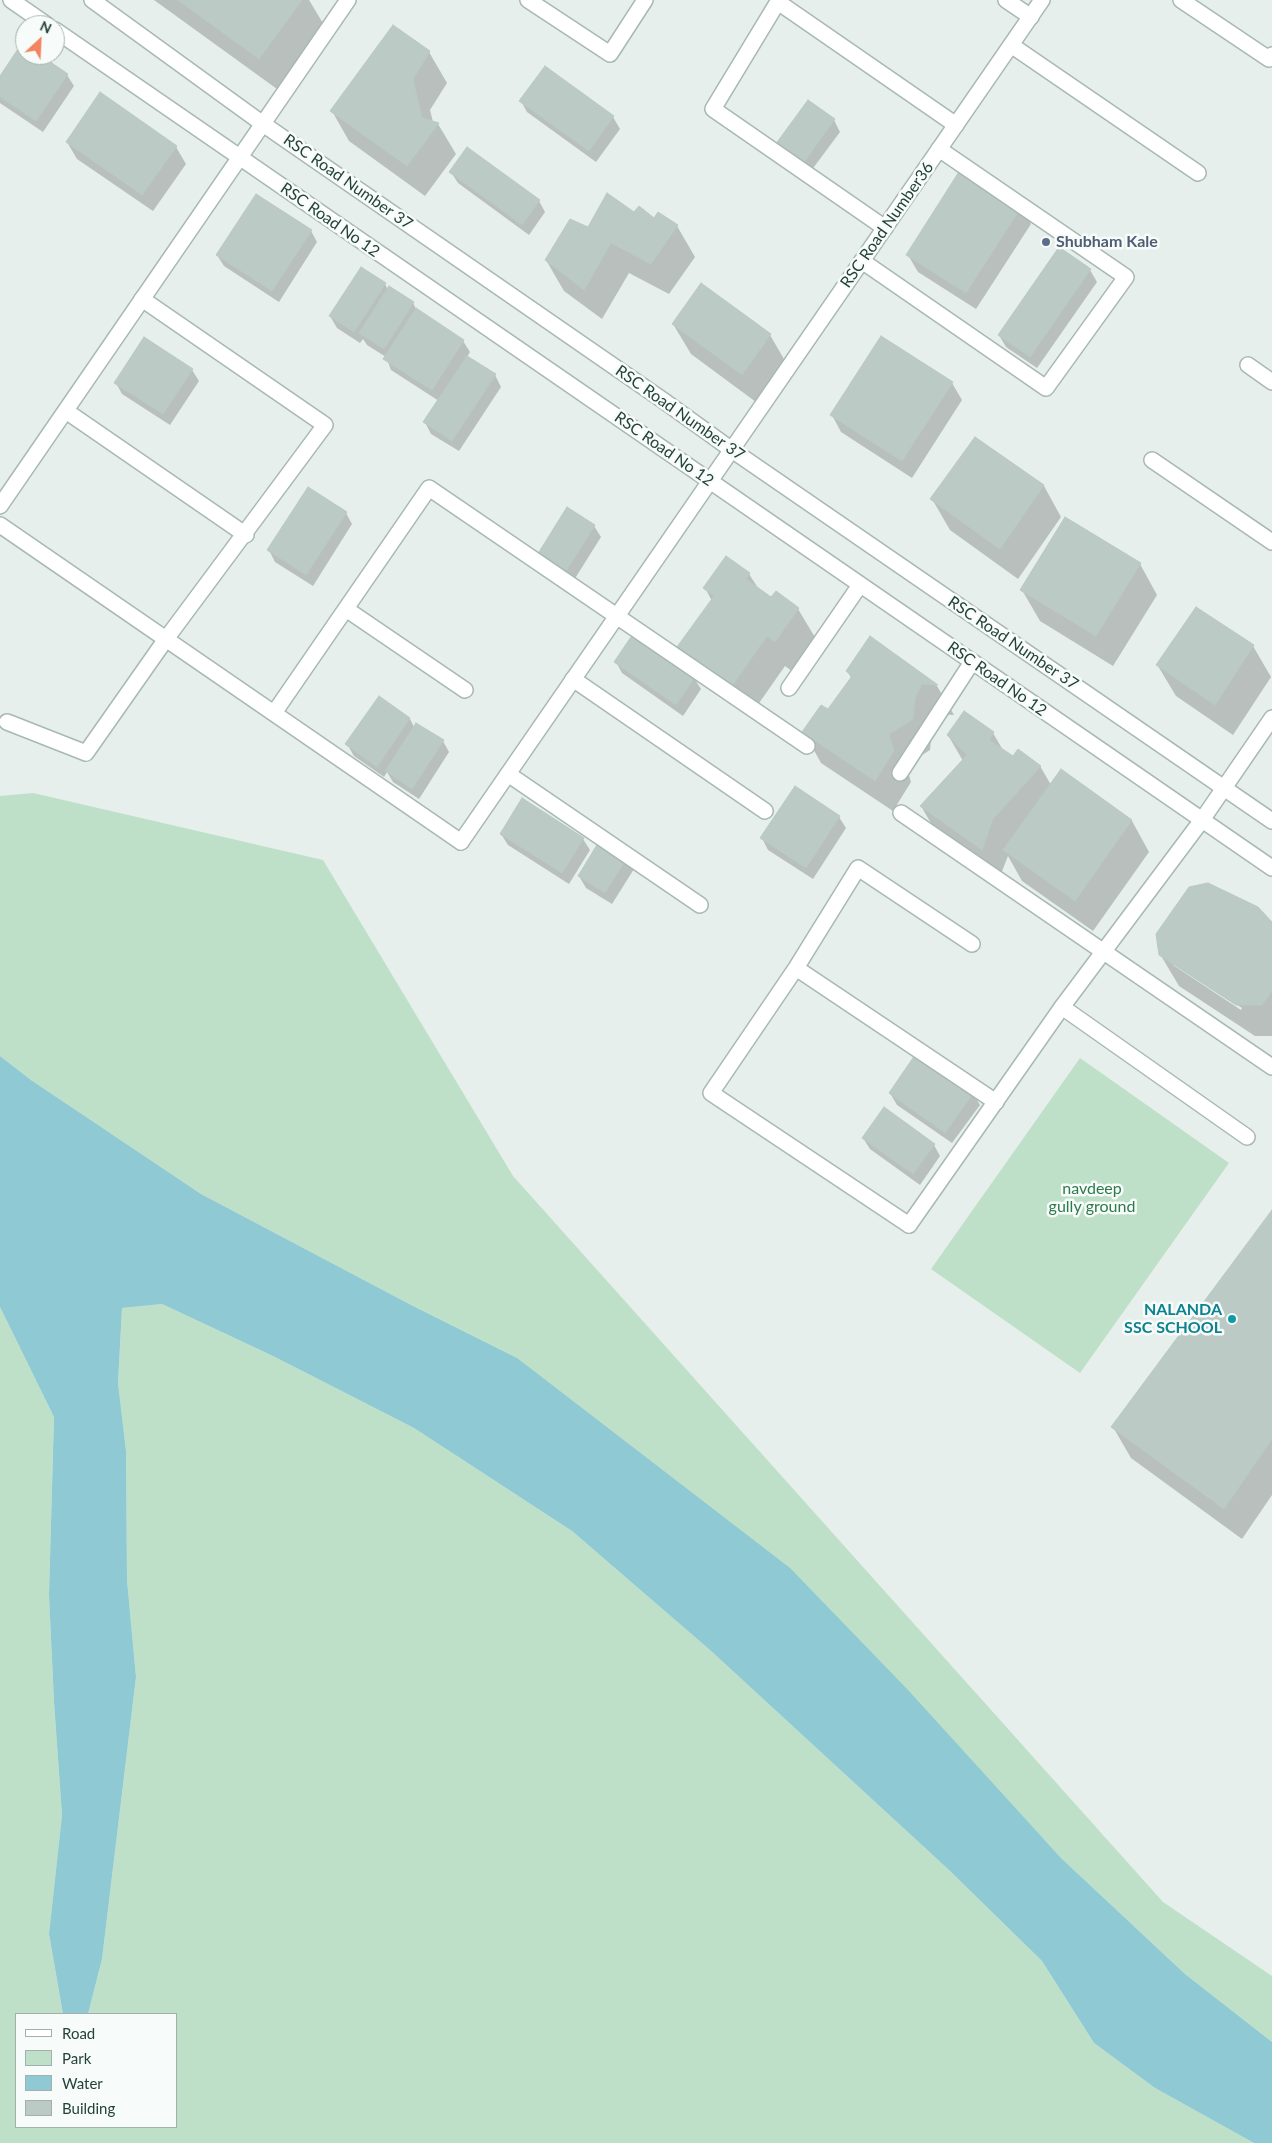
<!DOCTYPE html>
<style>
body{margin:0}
#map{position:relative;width:1272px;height:2143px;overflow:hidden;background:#e6efeb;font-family:Lato,sans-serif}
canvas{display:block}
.legend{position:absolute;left:15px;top:2013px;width:162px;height:115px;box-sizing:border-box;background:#f7fbf9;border:1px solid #a3b1ad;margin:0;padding:6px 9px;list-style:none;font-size:15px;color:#24423a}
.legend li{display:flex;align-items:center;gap:10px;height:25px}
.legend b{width:25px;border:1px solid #a3b1ad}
.north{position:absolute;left:15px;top:15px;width:50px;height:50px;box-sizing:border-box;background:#f7fbf9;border:1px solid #a3b1ad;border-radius:50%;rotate:25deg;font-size:14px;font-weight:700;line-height:20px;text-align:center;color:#24423a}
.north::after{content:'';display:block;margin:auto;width:18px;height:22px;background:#f4845f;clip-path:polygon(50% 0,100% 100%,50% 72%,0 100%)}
</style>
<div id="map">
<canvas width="1272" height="2143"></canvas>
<ul class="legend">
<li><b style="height:6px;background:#fff"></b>Road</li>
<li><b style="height:14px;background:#bfe0c8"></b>Park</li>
<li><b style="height:14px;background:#8ec9d4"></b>Water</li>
<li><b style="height:14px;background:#bbcac4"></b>Building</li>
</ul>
<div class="north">N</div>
</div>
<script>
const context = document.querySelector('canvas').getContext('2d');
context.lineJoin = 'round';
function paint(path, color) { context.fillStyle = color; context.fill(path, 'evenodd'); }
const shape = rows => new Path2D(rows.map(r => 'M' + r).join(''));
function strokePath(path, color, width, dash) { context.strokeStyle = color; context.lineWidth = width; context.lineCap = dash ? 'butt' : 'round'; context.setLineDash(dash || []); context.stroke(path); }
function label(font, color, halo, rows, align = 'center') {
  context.font = font + ' Lato,sans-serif'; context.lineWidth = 5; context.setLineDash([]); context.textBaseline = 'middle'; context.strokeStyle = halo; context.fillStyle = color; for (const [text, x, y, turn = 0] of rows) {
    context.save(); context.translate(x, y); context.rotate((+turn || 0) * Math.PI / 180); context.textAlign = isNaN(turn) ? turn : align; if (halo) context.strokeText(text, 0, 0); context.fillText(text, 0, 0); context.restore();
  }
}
paint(shape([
 [33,793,323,860,513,1176,1163,1902,1272,1976,1272,2042,1185,1974,1061,1858,926,1711,517,1358,413,1306,201,1194,31,1080,0,1056,0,796],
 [1080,1058,1229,1163,1080,1373,931,1269],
 [162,1304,273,1356,414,1428,572,1531,710,1650,949,1870,1042,1961,1094,2043,1155,2088,1254,2143,0,2143,0,1307,54,1417,49,1595,54,1702,62,1815,49,1934,63,2014,16,2014,16,2127,176,2127,176,2014,88,2014,102,1959,136,1677,127,1580,126,1451,118,1383,122,1308]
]), '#bfe0c8');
paint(shape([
 [0,1056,31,1080,201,1194,413,1306,517,1358,790,1568,908,1690,1061,1858,1185,1974,1272,2042,1272,2143,1254,2143,1155,2088,1094,2043,1042,1961,949,1870,710,1650,572,1531,414,1428,273,1356,162,1304,122,1308,118,1383,126,1451,127,1580,136,1677,102,1959,88,2014,63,2014,49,1934,62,1815,54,1702,49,1595,54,1417,0,1307]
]), '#8ec9d4');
paint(shape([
 [154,0,309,0,324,25,277,89],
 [25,46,25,55,38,55,67,75,74,86,43,132,0,103,0,78],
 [429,52,447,83,430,110,433,122,438,124,456,154,425,196,349,141,332,111],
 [545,67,613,117,620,129,596,162,527,112,521,101],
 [834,120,840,132,808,175,783,157],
 [67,142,176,147,186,164,153,211,77,159],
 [451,172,539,201,545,212,529,235,458,183],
 [1021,207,1031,224,976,309,918,272,908,255],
 [634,214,654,220,658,214,677,226,695,257,669,294,629,273,602,319,564,291,546,260],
 [311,231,317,242,279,302,224,266,217,255],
 [1059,248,1090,270,1097,282,1037,368,1006,347,999,335],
 [385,284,388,290,413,303,417,311,463,341,470,352,467,357,495,375,501,387,459,451,431,434,425,422,439,401,391,370,386,357,367,345,363,339,360,343,337,328,330,316],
 [673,324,770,335,788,366,760,405,691,354],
 [192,370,199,381,170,425,122,394,116,383],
 [952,383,962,400,912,478,841,432,832,415],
 [976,438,1044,486,1061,517,1018,579,950,530,932,499],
 [346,513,352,524,313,586,275,562,269,550],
 [594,526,601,537,569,588,542,571],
 [1140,564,1157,595,1113,666,1040,621,1022,590],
 [749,574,758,588,772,598,798,609,816,639,793,672,785,666,750,716,697,678,679,647,712,601,705,588],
 [1196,608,1253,646,1271,677,1233,735,1176,696,1158,666],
 [870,638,937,686,954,715,939,714,932,729,930,750,906,765,911,782,893,811,821,763,804,732,829,711,852,679,847,671],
 [616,662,694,678,701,689,683,716,622,673],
 [379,698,410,719,414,727,443,741,449,752,419,799,393,782,387,772,384,777,354,756,347,744],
 [964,712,993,733,1004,752,1013,758,1040,766,1051,785,1061,771,1132,821,1149,852,1093,931,1022,881,1008,856,999,879,939,837,921,806,963,761,948,735],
 [796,788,839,817,846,828,813,879,768,850,762,838],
 [501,834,583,839,590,850,569,884,508,845],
 [627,857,634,869,612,904,586,888,579,876],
 [1272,924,1272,1036,1255,1036,1179,986,1160,954],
 [1174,963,1242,1008,1241,1010,1173,965],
 [890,1093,973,1093,980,1105,952,1143,897,1105],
 [863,1138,934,1145,940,1156,920,1185,870,1149],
 [1272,1213,1272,1495,1242,1539,1131,1458,1113,1427]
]), '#0003');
const building = shape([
 [178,0,302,0,259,59,178,0],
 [393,25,430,51,413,79,422,118,439,123,407,166,330,111,393,25],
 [22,43,25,45,25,55,40,55,68,74,36,121,0,97,0,76,22,43],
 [545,66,614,116,589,151,519,101,545,66],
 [100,92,177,146,142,195,66,142,100,92],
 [808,100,835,119,802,165,775,145,808,100],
 [467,147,540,200,522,225,449,172,467,147],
 [962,167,1022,206,966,293,906,255,962,167],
 [607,193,634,212,639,206,654,218,658,212,678,225,651,264,611,243,584,290,545,260,570,219,588,227,607,193],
 [256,194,312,230,272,291,216,255,256,194],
 [1059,247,1091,269,1030,357,998,335,1059,247],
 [361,267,386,283,354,332,329,316,361,267],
 [701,283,771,334,742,375,672,324,701,283],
 [389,286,414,302,384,349,359,333,389,286],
 [416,308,464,340,432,390,383,359,416,308],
 [881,336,953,382,902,461,830,415,881,336],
 [144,337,193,369,163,414,114,383,144,337],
 [467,356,496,374,452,441,423,422,467,356],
 [975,437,1044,485,1000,549,930,499,975,437],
 [308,487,347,512,306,575,267,550,308,487],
 [567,507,595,525,562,578,534,560,567,507],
 [1065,517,1141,563,1096,636,1020,590,1065,517],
 [726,556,750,573,746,579,771,597,776,591,799,608,775,642,767,636,732,686,677,647,714,596,703,588,726,556],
 [1196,607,1254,645,1215,705,1156,665,1196,607],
 [633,634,695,677,676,705,614,662,633,634],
 [870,636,938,685,922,684,915,698,913,719,889,734,894,751,875,781,802,732,821,705,828,709,852,676,846,671,870,636],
 [379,696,410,718,377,767,345,744,379,696],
 [964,711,994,732,989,740,1013,756,1018,749,1041,766,993,819,982,850,920,806,967,755,947,735,964,711],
 [416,723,444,740,412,789,385,771,416,723],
 [1061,769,1132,820,1075,901,1003,850,1061,769],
 [795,786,840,816,806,868,760,838,795,786],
 [522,798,584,838,562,873,500,834,522,798],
 [600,840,628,856,605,893,578,876,600,840],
 [1208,883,1258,907,1272,922,1272,991,1262,1005,1236,1005,1159,955,1156,934,1189,887,1208,883],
 [917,1052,974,1092,945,1133,889,1093,917,1052],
 [884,1107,935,1144,913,1174,862,1138,884,1107],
 [1272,1210,1272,1439,1224,1509,1111,1427,1272,1210]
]);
paint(building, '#bbcac4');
strokePath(building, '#b8c9c2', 1);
const service = shape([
 [528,0,610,54,645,0],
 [779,0,713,109,885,228],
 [1006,0,1031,17],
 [1181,0,1269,59,1272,55],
 [778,2,956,125],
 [1011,45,1198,173],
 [862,261,1046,388,1126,277,939,149],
 [66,411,246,535],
 [0,525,461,842],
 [346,609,465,690],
 [573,679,765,811],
 [789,688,860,585],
 [274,713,429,488,807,746],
 [7,722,86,753,166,639,325,425,142,299],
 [900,773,972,662],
 [508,774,700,905],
 [901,813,1272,1067],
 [796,968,996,1102],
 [1062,1007,1247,1137],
 [909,1225,711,1093,796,968,858,868,972,944]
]);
const minor = shape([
 [1248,365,1272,382],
 [1152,460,1272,542],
 [0,506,348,0],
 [461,842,1042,0],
 [909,1225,1062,1007,1202,820,1272,718]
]);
const tertiary = shape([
 [11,0,47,25],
 [92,0,263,124,664,401,732,450,1272,821],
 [55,30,1272,868]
]);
strokePath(service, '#a8b8b2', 18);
strokePath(minor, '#a8b8b2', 18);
strokePath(tertiary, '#a8b8b2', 18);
strokePath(service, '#fff', 15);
strokePath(minor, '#fff', 15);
strokePath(tertiary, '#fff', 15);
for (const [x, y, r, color] of [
 [1046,242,5,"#5c6f8a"],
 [1232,1319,5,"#0f9aa8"]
]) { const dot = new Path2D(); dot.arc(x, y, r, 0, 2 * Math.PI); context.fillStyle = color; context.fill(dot); strokePath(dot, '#f7fbf9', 2); }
label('16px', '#24423a', '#f7fbf9', [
 ["RSC Road Number 37",348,182,35],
 ["RSC Road No 12",330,220,35],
 ["RSC Road Number36",887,225,-55],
 ["RSC Road Number 37",680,413,35],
 ["RSC Road No 12",664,449,35],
 ["RSC Road Number 37",1013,643,34],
 ["RSC Road No 12",997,679,35]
]);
label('bold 16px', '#4e5e75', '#f7fbf9', [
 ["Shubham Kale",1056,242]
], 'left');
label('16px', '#2d7a4b', '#f7fbf9', [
 ["navdeep",1092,1189],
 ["gully ground",1092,1207]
]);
label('bold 16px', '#0d838f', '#f7fbf9', [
 ["NALANDA",1222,1310],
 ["SSC SCHOOL",1222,1328]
], 'right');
</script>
